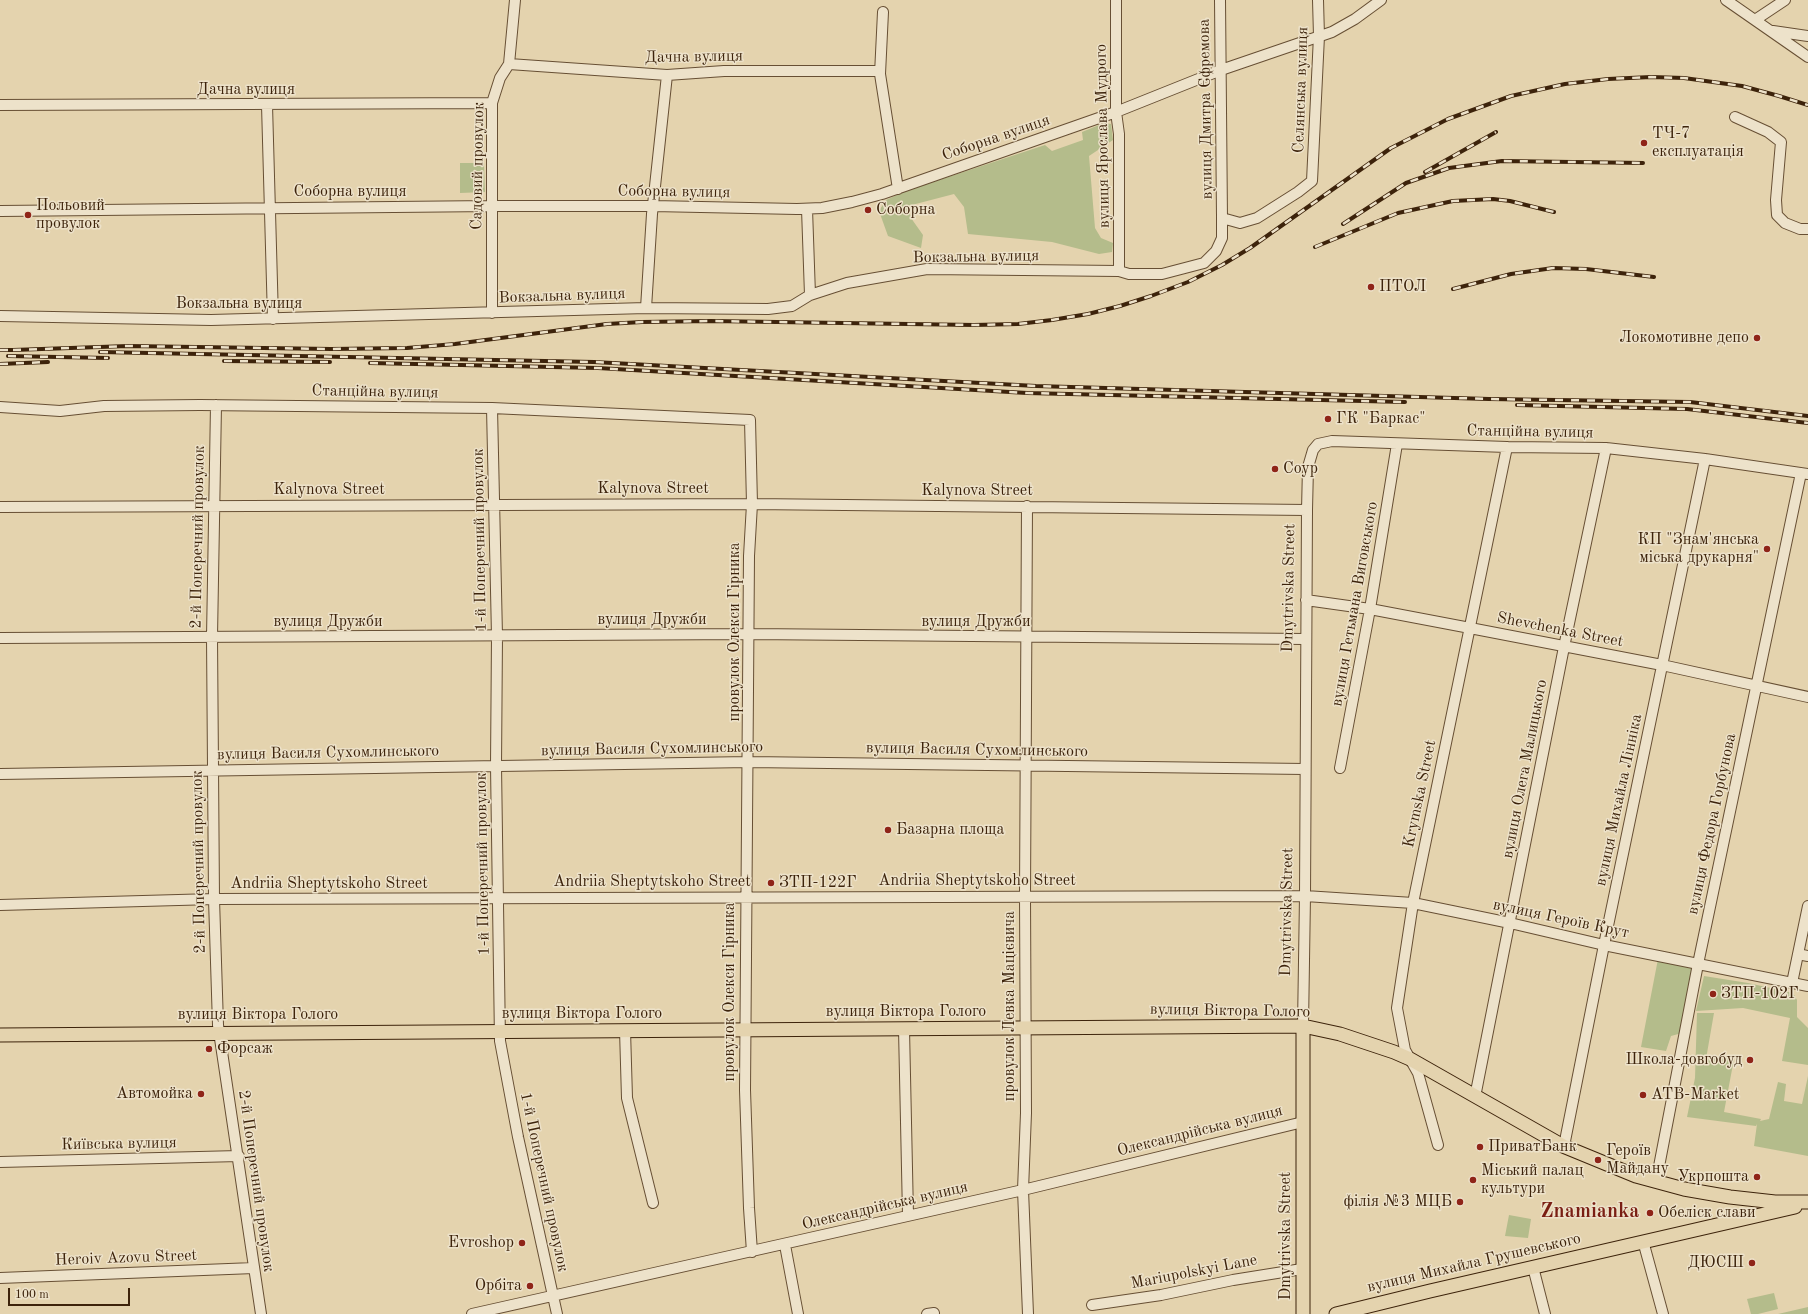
<!DOCTYPE html>
<meta charset="utf-8">
<style>
body{margin:0}
#map{position:relative;width:1808px;height:1314px;overflow:hidden;background:#e4d3ae;font-family:"Old Standard TT",serif}
canvas{display:block}
.scale{position:absolute;left:8px;top:1288px;width:122px;height:18px;box-sizing:border-box;border:2px solid #3d230b;border-top:0;padding-left:5px;font-size:12px;line-height:14px;white-space:nowrap;color:#3d230b;-webkit-text-stroke:3px #ede2ca;paint-order:stroke}
</style>
<div id="map">
<canvas width="1808" height="1314"></canvas>
<div class="scale">100 m</div>
</div>
<script>
const context = document.querySelector('canvas').getContext('2d');
context.lineJoin = 'round';
function paint(path, color) { context.fillStyle = color; context.fill(path, 'evenodd'); }
const shape = rows => new Path2D(rows.map(r => 'M' + r).join(''));
function strokePath(path, color, width, dash) { context.strokeStyle = color; context.lineWidth = width; context.lineCap = dash ? 'butt' : 'round'; context.setLineDash(dash || []); context.stroke(path); }
function label(font, color, halo, rows, align = 'center') {
  context.font = font + ' "Old Standard TT",serif'; context.lineWidth = 3; context.setLineDash([]); context.textBaseline = 'middle'; context.strokeStyle = halo; context.fillStyle = color; for (const [text, x, y, turn = 0] of rows) {
    context.save(); context.translate(x, y); context.rotate((+turn || 0) * Math.PI / 180); context.textAlign = isNaN(turn) ? turn : align; if (halo) context.strokeText(text, 0, 0); context.fillText(text, 0, 0); context.restore();
  }
}
paint(shape([
 [1104,123,1111,124,1113,140,1089,156,1095,228,1101,238,1113,243,1112,252,1099,254,1052,242,968,234,964,207,954,194,908,206,911,218,923,235,921,248,888,236,879,211,886,200,906,191,1045,145,1052,151,1083,140,1082,132],
 [460,163,484,163,485,192,460,193],
 [1658,959,1695,967,1682,1033,1671,1036,1666,1051,1641,1047],
 [1704,976,1748,983,1793,993,1797,1000,1797,1017,1808,1028,1808,1065,1782,1061,1790,1018,1743,1008,1696,1011],
 [1697,1013,1714,1013,1706,1059,1725,1057,1734,1059,1724,1112,1761,1119,1760,1121,1769,1119,1778,1082,1786,1084,1784,1101,1802,1104,1808,1076,1808,1156,1754,1146,1757,1124,1756,1126,1687,1117,1695,1078],
 [1509,1215,1531,1219,1528,1238,1505,1236],
 [1774,1293,1778,1309,1758,1314,1751,1314,1747,1299],
 [1808,1307,1808,1314,1778,1314]
]), '#b4bc8b');
const minor = shape([
 [1116,0,1116,112,1119,134,1119,271],
 [1220,0,1222,218],
 [1726,0,1808,57],
 [883,12,880,74,898,189],
 [1755,20,1785,0],
 [1773,31,1808,36],
 [509,64,667,75,724,71,880,71],
 [0,105,492,103],
 [267,105,273,319],
 [1735,117,1768,132,1781,142,1776,200,1777,215,1785,223,1800,229,1808,229],
 [807,209,810,295],
 [0,211,492,206,653,206,797,209,822,208,852,202,882,194,1116,112,1221,70,1332,32,1355,19,1381,0],
 [646,308,652,214,667,75],
 [492,313,492,103,500,78,509,64,515,0],
 [0,316,211,320,646,308,768,309,792,306,810,295,847,283,927,269,1119,271,1129,274,1162,274,1204,263,1216,251,1222,238,1222,218,1240,223,1257,218,1298,192,1312,181,1319,36,1318,0],
 [216,405,212,637,214,899,218,1025,261,1314],
 [0,407,60,411,104,406,200,405,492,408,750,420,752,504,749,556,745,1090,749,1208,752,1252],
 [492,408,497,636,496,766,500,1041,518,1137,557,1314],
 [1027,506,1025,896,1026,1113,1023,1190,1028,1314],
 [0,507,752,504,1307,510],
 [1306,600,1370,609,1470,628,1662,665,1808,697],
 [0,638,750,634,1305,639],
 [1340,768,1370,609,1397,444],
 [0,774,749,762,1305,769],
 [0,905,214,899,1305,896,1413,903,1510,923,1604,945,1808,986],
 [1798,954,1808,956],
 [1792,983,1808,906],
 [1303,1026,1305,896,1307,510,1308,467,1313,450,1318,444,1332,441,1507,447,1606,448,1705,459,1808,474],
 [904,1029,908,1215],
 [625,1030,627,1098,653,1203],
 [1475,1097,1564,647,1606,448],
 [1438,1145,1418,1073,1405,1050,1397,1008,1413,903,1507,447],
 [1563,1146,1565,1141,1604,945,1705,459],
 [0,1162,239,1156],
 [1656,1182,1698,964,1801,473],
 [1643,1241,1663,1314],
 [785,1245,798,1314],
 [1533,1267,1545,1314],
 [0,1278,254,1268],
 [1092,1305,1161,1295,1233,1280,1302,1269],
 [472,1314,1023,1190,1303,1122],
 [927,1314,934,1313]
]);
const major = shape([
 [0,1035,1303,1026,1340,1034,1394,1052,1410,1059,1563,1146,1636,1176,1684,1189,1730,1197,1775,1202,1808,1202],
 [1303,1314,1303,1026],
 [1336,1314,1430,1291,1795,1207]
]);
strokePath(minor, '#674f34', 12);
strokePath(major, '#3d230b', 15);
strokePath(minor, '#ede2ca', 10);
strokePath(major, '#e4d3ae', 13);
const rail = shape([
 [1425,172,1496,132],
 [1343,224,1406,183,1449,168,1502,161,1643,163],
 [1315,247,1398,213,1453,201,1493,199,1510,201,1554,212],
 [1453,289,1511,274,1553,268,1586,269,1654,277],
 [0,350,18,350],
 [13,350,128,346,331,349,407,348,455,344,607,324,642,322,711,321,974,325,1018,324,1052,320,1088,314,1120,306,1151,296,1188,282,1222,265,1250,248,1391,148,1448,119,1511,96,1565,84,1608,79,1651,77,1684,78,1742,86,1779,96,1808,105],
 [100,352,594,362,1036,386,1489,399,1690,402,1808,416],
 [8,356,108,358],
 [224,361,330,362],
 [370,363,598,368,1027,393,1405,402],
 [0,364,48,362],
 [1517,405,1687,409,1808,423]
]);
strokePath(rail, '#3d230b', 4);
strokePath(rail, '#ede2ca', 2.5, [8]);
for (const [x, y, r, color] of [
 [1644,143,4,"#8f2418"],
 [868,210,4,"#8f2418"],
 [28,215,4,"#8f2418"],
 [1371,287,4,"#8f2418"],
 [1757,338,4,"#8f2418"],
 [1328,419,4,"#8f2418"],
 [1275,469,4,"#8f2418"],
 [1767,549,4,"#8f2418"],
 [888,830,4,"#8f2418"],
 [771,883,4,"#8f2418"],
 [1713,994,4,"#8f2418"],
 [209,1049,4,"#8f2418"],
 [1750,1060,4,"#8f2418"],
 [201,1094,4,"#8f2418"],
 [1643,1095,4,"#8f2418"],
 [1480,1147,4,"#8f2418"],
 [1598,1160,4,"#8f2418"],
 [1757,1177,4,"#8f2418"],
 [1473,1180,4,"#8f2418"],
 [1460,1202,4,"#8f2418"],
 [1650,1213,4,"#8f2418"],
 [522,1243,4,"#8f2418"],
 [1752,1263,4,"#8f2418"],
 [530,1286,4,"#8f2418"]
]) { const dot = new Path2D(); dot.arc(x, y, r, 0, 2 * Math.PI); context.fillStyle = color; context.fill(dot); strokePath(dot, '#ede2ca', 1.5); }
label('16px', '#3d230b', '#ede2ca', [
 ["Дачна вулиця",694,57,-1],
 ["Дачна вулиця",246,90],
 ["Селянська вулиця",1301,90,-88],
 ["вулиця Дмитра Єфремова",1206,109,-91],
 ["вулиця Ярослава Мудрого",1103,136,-91],
 ["Соборна вулиця",996,138,-19],
 ["Садовий провулок",478,166,-89],
 ["Соборна вулиця",350,192],
 ["Соборна вулиця",674,192,1],
 ["Вокзальна вулиця",976,257,-1],
 ["Вокзальна вулиця",562,296,-2],
 ["Вокзальна вулиця",239,304],
 ["Станційна вулиця",375,392,1],
 ["Станційна вулиця",1530,432,1],
 ["Kalynova Street",653,489],
 ["Kalynova Street",329,490],
 ["Kalynova Street",977,491],
 ["2-й Поперечний провулок",198,537,-89],
 ["1-й Поперечний провулок",480,540,-91],
 ["Dmytrivska Street",1289,588,-89],
 ["вулиця Гетьмана Виговського",1355,604,-80],
 ["вулиця Дружби",652,620],
 ["вулиця Дружби",328,622],
 ["вулиця Дружби",976,622],
 ["Shevchenka Street",1560,630,11],
 ["провулок Олекси Гірника",735,632,-90],
 ["вулиця Василя Сухомлинського",652,749,-1],
 ["вулиця Василя Сухомлинського",977,750,1],
 ["вулиця Василя Сухомлинського",328,753,-1],
 ["вулиця Олега Малицького",1525,769,-79],
 ["Krymska Street",1420,794,-78],
 ["вулиця Михайла Лінніка",1619,800,-78],
 ["вулиця Федора Горбунова",1712,824,-78],
 ["2-й Поперечний провулок",199,862,-91],
 ["1-й Поперечний провулок",483,864,-91],
 ["Andriia Sheptytskoho Street",977,881],
 ["Andriia Sheptytskoho Street",652,882],
 ["Andriia Sheptytskoho Street",329,884],
 ["Dmytrivska Street",1287,912,-89],
 ["вулиця Героїв Крут",1561,919,12],
 ["провулок Олекси Гірника",730,992,-90],
 ["провулок Левка Мацієвича",1010,1006,-90],
 ["вулиця Віктора Голого",1230,1011,1],
 ["вулиця Віктора Голого",906,1012],
 ["вулиця Віктора Голого",582,1014],
 ["вулиця Віктора Голого",258,1015],
 ["Олександрійська вулиця",1200,1131,-14],
 ["Київська вулиця",119,1144,-1],
 ["2-й Поперечний провулок",256,1181,82],
 ["1-й Поперечний провулок",544,1182,78],
 ["Олександрійська вулиця",885,1206,-13],
 ["Dmytrivska Street",1286,1236,-90],
 ["Heroiv Azovu Street",126,1258,-2],
 ["вулиця Михайла Грушевського",1474,1263,-13],
 ["Mariupolskyi Lane",1194,1272,-11]
]);
label('16px', '#3d230b', '#ede2ca', [
 ["ТЧ-7",1652,134],
 ["експлуатація",1652,152],
 ["Польовий",36,206],
 ["провулок",36,224],
 ["Соборна",876,210],
 ["ПТОЛ",1379,287],
 ["Локомотивне депо",1749,338,"right"],
 ["ГК \"Баркас\"",1336,419],
 ["Соур",1283,469],
 ["КП \"Знам'янська",1759,540,"right"],
 ["міська друкарня\"",1759,558,"right"],
 ["Базарна площа",896,830],
 ["ЗТП-122Г",779,883],
 ["ЗТП-102Г",1721,994],
 ["Форсаж",217,1049],
 ["Школа-довгобуд",1742,1060,"right"],
 ["Автомойка",193,1094,"right"],
 ["ATB-Market",1651,1095],
 ["ПриватБанк",1488,1147],
 ["Героїв",1606,1151],
 ["Майдану",1606,1169],
 ["Міський палац",1481,1171],
 ["культури",1481,1189],
 ["Укрпошта",1749,1177,"right"],
 ["філія №3 МЦБ",1452,1202,"right"],
 ["Обеліск слави",1658,1213],
 ["Evroshop",514,1243,"right"],
 ["ДЮСШ",1744,1263,"right"],
 ["Орбіта",522,1286,"right"]
], 'left');
label('bold 20px', '#7a1f14', '#ede2ca', [
 ["Znamianka",1590,1212]
]);
</script>
